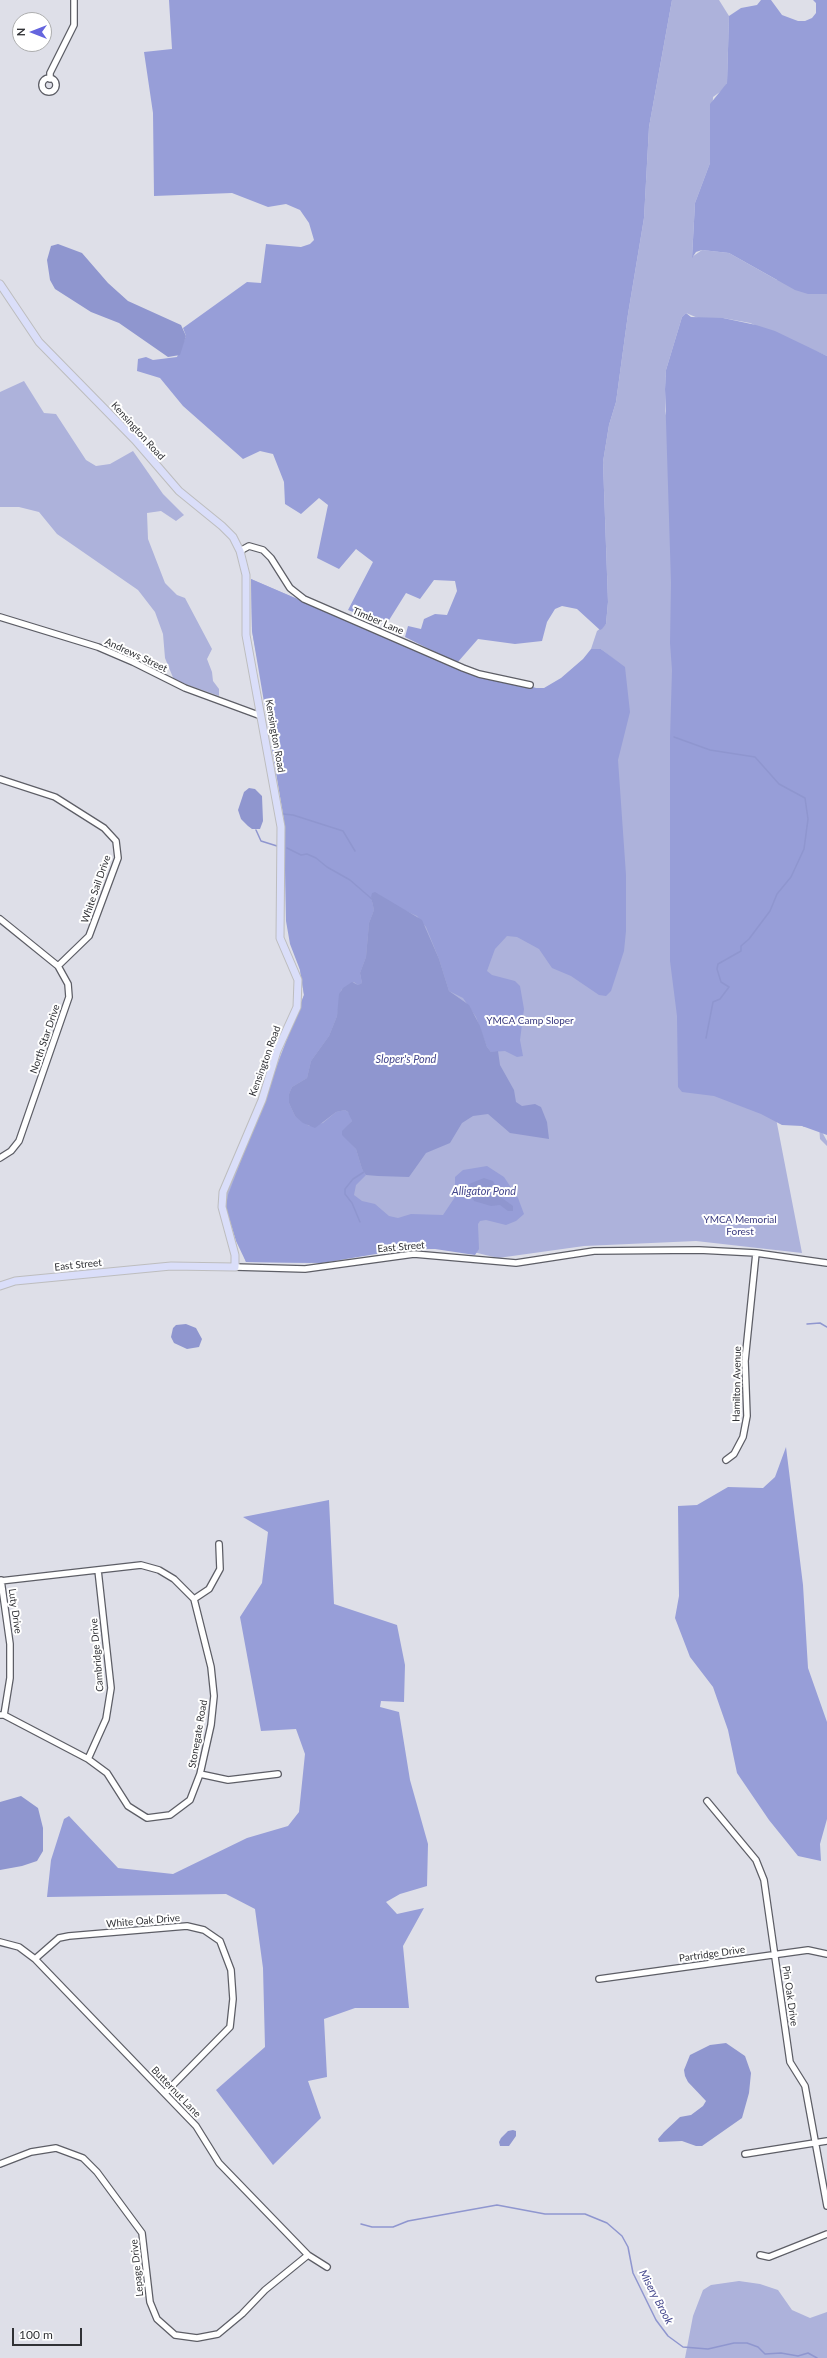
<!DOCTYPE html>
<style>
body{margin:0}
#map{position:relative;width:827px;height:2358px;overflow:hidden;background:#dedfe8;font-family:Lato,sans-serif}
canvas{display:block}
.north{position:absolute;left:12px;top:12px;width:40px;height:40px;box-sizing:border-box;background:#fff;border:1px solid #acadae;border-radius:50%;rotate:270deg;font-size:11px;font-weight:700;line-height:16px;text-align:center;color:#303135}
.north::after{content:'';display:block;margin:auto;width:14px;height:18px;background:#6565de;clip-path:polygon(50% 0,100% 100%,50% 72%,0 100%)}
.scale{position:absolute;left:12px;top:2328px;width:70px;height:18px;box-sizing:border-box;border:2px solid #303135;border-top:0;padding-left:5px;font-size:12px;line-height:14px;white-space:nowrap;color:#303135;-webkit-text-stroke:3px #fff;paint-order:stroke}
</style>
<div id="map">
<canvas width="827" height="2358"></canvas>
<div class="north">N</div>
<div class="scale">100 m</div>
</div>
<script>
const context = document.querySelector('canvas').getContext('2d');
context.lineJoin = 'round';
function paint(path, color) { context.fillStyle = color; context.fill(path, 'evenodd'); }
const shape = rows => new Path2D(rows.map(r => 'M' + r).join(''));
function strokePath(path, color, width, dash) { context.strokeStyle = color; context.lineWidth = width; context.lineCap = dash ? 'butt' : 'round'; context.setLineDash(dash || []); context.stroke(path); }
function label(font, color, halo, rows, align = 'center') {
  context.font = font + ' Lato,sans-serif'; context.lineWidth = 4; context.setLineDash([]); context.textBaseline = 'middle'; context.strokeStyle = halo; context.fillStyle = color; for (const [text, x, y, turn = 0] of rows) {
    context.save(); context.translate(x, y); context.rotate((+turn || 0) * Math.PI / 180); context.textAlign = isNaN(turn) ? turn : align; if (halo) context.strokeText(text, 0, 0); context.fillText(text, 0, 0); context.restore();
  }
}
paint(shape([
 [672,0,719,0,729,16,727,83,724,89,713,97,710,163,695,203,692,257,702,250,729,253,777,280,827,267,827,356,750,323,723,318,698,318,686,313,682,317,666,370,665,389,665,411,823,1125,822,1132,827,1141,827,1146,820,1139,819,1125,815,1123,804,1127,774,1108,802,1253,696,1241,584,1246,498,1258,428,1241,310,1263,246,1262,224,1200,304,995,291,912,285,804,252,631,251,579,469,673,536,688,569,693,617,662,601,649,591,649,597,631,606,624,608,602,603,462,609,425,616,402,628,314,644,218,649,127],
 [24,381,44,413,56,414,86,460,96,466,110,464,133,451,163,494,184,515,176,521,161,511,147,513,148,539,165,583,177,595,185,598,212,649,207,659,212,672,213,681,219,689,219,696,174,680,165,658,163,634,155,612,138,590,57,534,39,512,19,507,0,507,0,392],
 [739,2281,760,2284,778,2290,792,2310,810,2318,827,2312,827,2358,685,2358,693,2316,703,2290,711,2285]
]), '#adb2db');
paint(shape([
 [169,0,672,0,649,127,644,218,628,314,616,402,609,425,603,462,608,602,606,624,602,629,600,630,577,609,562,606,555,609,547,622,542,641,515,644,478,639,457,663,405,637,408,626,421,629,424,619,435,614,447,615,457,591,455,581,434,580,420,599,406,593,386,625,348,610,373,562,356,549,339,569,317,558,328,505,319,498,301,514,285,504,284,482,273,454,260,451,243,459,183,406,160,378,137,371,138,359,146,357,153,360,177,357,186,336,183,328,247,282,261,283,266,244,301,247,310,244,314,240,309,223,300,210,286,204,268,207,232,193,154,196,153,113,144,52,172,49],
 [761,0,771,0,782,15,798,21,805,21,812,18,816,13,816,3,813,0,827,0,827,294,808,294,795,290,729,253,702,250,696,252,692,258,695,203,710,163,710,104,727,83,729,16,741,8,757,5],
 [686,313,691,317,723,318,756,325,775,331,827,356,827,1135,802,1126,782,1125,761,1114,714,1096,682,1092,678,1087,677,1016,670,961,670,738,672,670,670,643,671,583,665,389,666,370,682,317],
 [251,579,469,673,536,688,544,688,561,678,583,659,591,649,601,649,625,667,630,712,618,760,626,875,626,931,624,951,611,991,606,996,599,995,571,976,552,968,539,949,517,937,507,936,495,949,487,971,492,975,515,981,520,986,524,1009,520,1040,523,1056,517,1057,505,1051,491,1052,487,1047,476,1017,463,998,449,991,439,959,426,927,417,916,397,907,378,894,371,897,374,910,369,923,366,957,360,973,362,983,358,985,354,982,341,990,337,1016,329,1036,311,1061,307,1078,292,1087,289,1094,289,1103,295,1116,309,1126,323,1123,336,1112,345,1110,350,1114,352,1121,345,1129,345,1137,356,1149,362,1169,366,1175,356,1185,354,1195,362,1201,375,1204,389,1216,398,1218,411,1214,443,1215,455,1197,455,1177,463,1170,487,1166,504,1177,518,1198,524,1214,516,1221,506,1225,486,1220,480,1221,478,1224,479,1249,475,1255,435,1249,406,1249,322,1263,246,1262,236,1241,226,1208,228,1195,304,995,300,970,290,944,286,921,284,820,252,631],
 [786,1447,803,1585,808,1668,827,1722,827,1819,820,1844,821,1861,798,1856,769,1820,737,1773,728,1730,713,1687,690,1657,675,1618,679,1596,678,1506,697,1505,728,1487,763,1488,775,1477],
 [329,1500,334,1604,397,1625,405,1665,404,1702,381,1701,380,1707,399,1712,410,1780,428,1844,427,1886,400,1894,386,1902,397,1914,424,1908,403,1946,409,2008,355,2008,324,2019,327,2077,308,2081,321,2118,273,2165,216,2090,265,2047,263,1968,255,1909,226,1894,47,1897,51,1860,64,1819,69,1816,118,1868,173,1874,247,1838,288,1826,299,1812,305,1754,296,1729,261,1731,240,1617,262,1583,268,1532,243,1517]
]), '#979ed8');
paint(shape([
 [58,244,82,253,108,283,128,301,181,325,186,336,180,355,168,357,119,323,91,312,55,289,50,280,47,260,51,246],
 [249,788,255,789,262,796,263,821,260,829,252,829,248,826,241,819,238,810,244,792],
 [375,892,422,920,439,959,449,991,469,1005,480,1026,487,1047,491,1052,498,1051,500,1065,514,1090,516,1102,522,1106,535,1104,541,1107,547,1122,549,1139,510,1133,488,1114,473,1116,462,1123,450,1143,426,1153,409,1177,378,1176,366,1175,362,1169,356,1149,342,1135,342,1131,352,1121,348,1112,345,1110,336,1112,315,1128,303,1123,295,1116,289,1103,289,1094,292,1087,307,1078,311,1061,329,1036,337,1016,339,994,343,988,352,982,358,985,362,983,360,973,366,957,369,923,374,910,371,897,372,893],
 [484,1178,493,1181,502,1198,513,1206,513,1211,508,1211,500,1205,491,1206,474,1201,469,1192,469,1184],
 [186,1324,196,1328,202,1339,199,1347,187,1349,174,1343,171,1337,173,1328,176,1325],
 [21,1796,38,1808,43,1828,43,1851,37,1861,22,1866,0,1870,0,1802],
 [726,2043,745,2056,751,2073,749,2093,742,2118,702,2146,696,2146,682,2141,659,2142,658,2139,664,2132,680,2117,691,2115,703,2106,706,2101,688,2082,685,2076,684,2070,690,2055,710,2045],
 [513,2130,516,2131,516,2136,509,2146,500,2146,499,2142,501,2138,508,2131]
]), '#8f96cf');
strokePath(shape([
 [674,737,710,750,755,757,779,784,805,798,808,819,804,849,791,877,777,894,770,911,749,939,741,946,741,951,718,964,717,969,721,982,729,987,720,999,713,1002,706,1038],
 [283,814,293,815,343,831,355,851],
 [256,830,261,841,277,846],
 [287,848,301,855,307,854,316,858,327,867,350,880,373,900],
 [360,1222,352,1203,345,1194,345,1189,353,1179,364,1172],
 [807,1324,820,1323,827,1327],
 [361,2224,372,2227,393,2227,408,2221,497,2205,545,2214,585,2214,607,2223,622,2236,628,2247,633,2273,656,2320,668,2336,683,2347,708,2349,734,2343,747,2343,758,2347,765,2354,781,2353,798,2356,808,2353,817,2358]
]), '#8f96cf', 1.5);
const minor = shape([
 '42 85a7 7 0 1 1 14 0a7 7 0 1 1-14 0Z',
 [50,79,50,73,74,25,74,0],
 [240,551,249,546,263,550,271,558,290,588,304,599,463,668,479,674,530,685],
 [0,617,98,647,133,662,185,688,261,716],
 [0,779,55,797,104,828,116,841,118,858,89,936,58,966],
 [0,919,58,966,68,984,69,997,19,1141,11,1151,0,1158],
 [235,1267,305,1269,414,1254,516,1263,594,1251,699,1250,756,1253,827,1263],
 [726,1460,734,1454,743,1437,747,1416,745,1361,756,1253],
 [1,1580,10,1644,10,1678,4,1715],
 [0,1581,141,1565,159,1570,174,1579,194,1599,211,1667,214,1696,211,1725,200,1774,190,1800,170,1815,147,1818,128,1806,107,1773,88,1759,4,1715,0,1715],
 [194,1599,209,1589,220,1569,219,1544],
 [88,1759,106,1719,111,1688,98,1570],
 [200,1774,228,1780,278,1774],
 [707,1801,756,1860,764,1880,790,2062,805,2086,827,2206],
 [0,1942,19,1947,35,1959,196,2126,219,2163,308,2255,327,2267],
 [35,1959,59,1938,69,1936,187,1926,204,1930,220,1941,231,1970,233,1999,230,2027,165,2093],
 [599,1979,808,1950,827,1954],
 [745,2154,827,2141],
 [0,2164,31,2152,56,2148,83,2158,97,2172,142,2233,150,2302,157,2319,175,2335,197,2338,218,2334,242,2314,265,2290,308,2255],
 [760,2255,769,2257,827,2234]
]);
const major = shape([
 [0,284,39,342,135,440,179,491,222,526,233,537,240,551,246,575,246,635,281,827,280,938,298,980,297,1007,277,1051,262,1100,223,1192,222,1207,235,1255,235,1267,171,1266,15,1281,0,1286]
]);
strokePath(minor, '#5d5e66', 8);
strokePath(major, '#bdbdbe', 9);
strokePath(minor, '#fff', 5.5);
strokePath(major, '#dadef9', 7);
label('10px', '#303135', '#fff', [
 ["Kensington Road",138,431,48],
 ["Timber Lane",378,621,23],
 ["Andrews Street",136,655,25],
 ["Kensington Road",275,736,80],
 ["White Sail Drive",96,889,-71],
 ["North Star Drive",45,1039,-71],
 ["Kensington Road",265,1061,-70],
 ["East Street",401,1247,-5],
 ["East Street",78,1265,-6],
 ["Hamilton Avenue",737,1384,-89],
 ["Luty Drive",15,1611,82],
 ["Cambridge Drive",97,1655,-95],
 ["Stonegate Road",198,1734,-80],
 ["White Oak Drive",143,1921,-5],
 ["Partridge Drive",712,1954,-8],
 ["Pin Oak Drive",790,1996,82],
 ["Butternut Lane",176,2092,46],
 ["Lepage Drive",137,2268,-96]
]);
label('10px', '#38397e', '#fff', [
 ["YMCA Camp Sloper",530,1021],
 ["YMCA Memorial",740,1220],
 ["Forest",740,1232]
]);
label('italic 11px', '#43468c', '#fff', [
 ["Sloper's Pond",406,1059],
 ["Alligator Pond",484,1191],
 ["Misery Brook",656,2297,62]
]);
</script>
